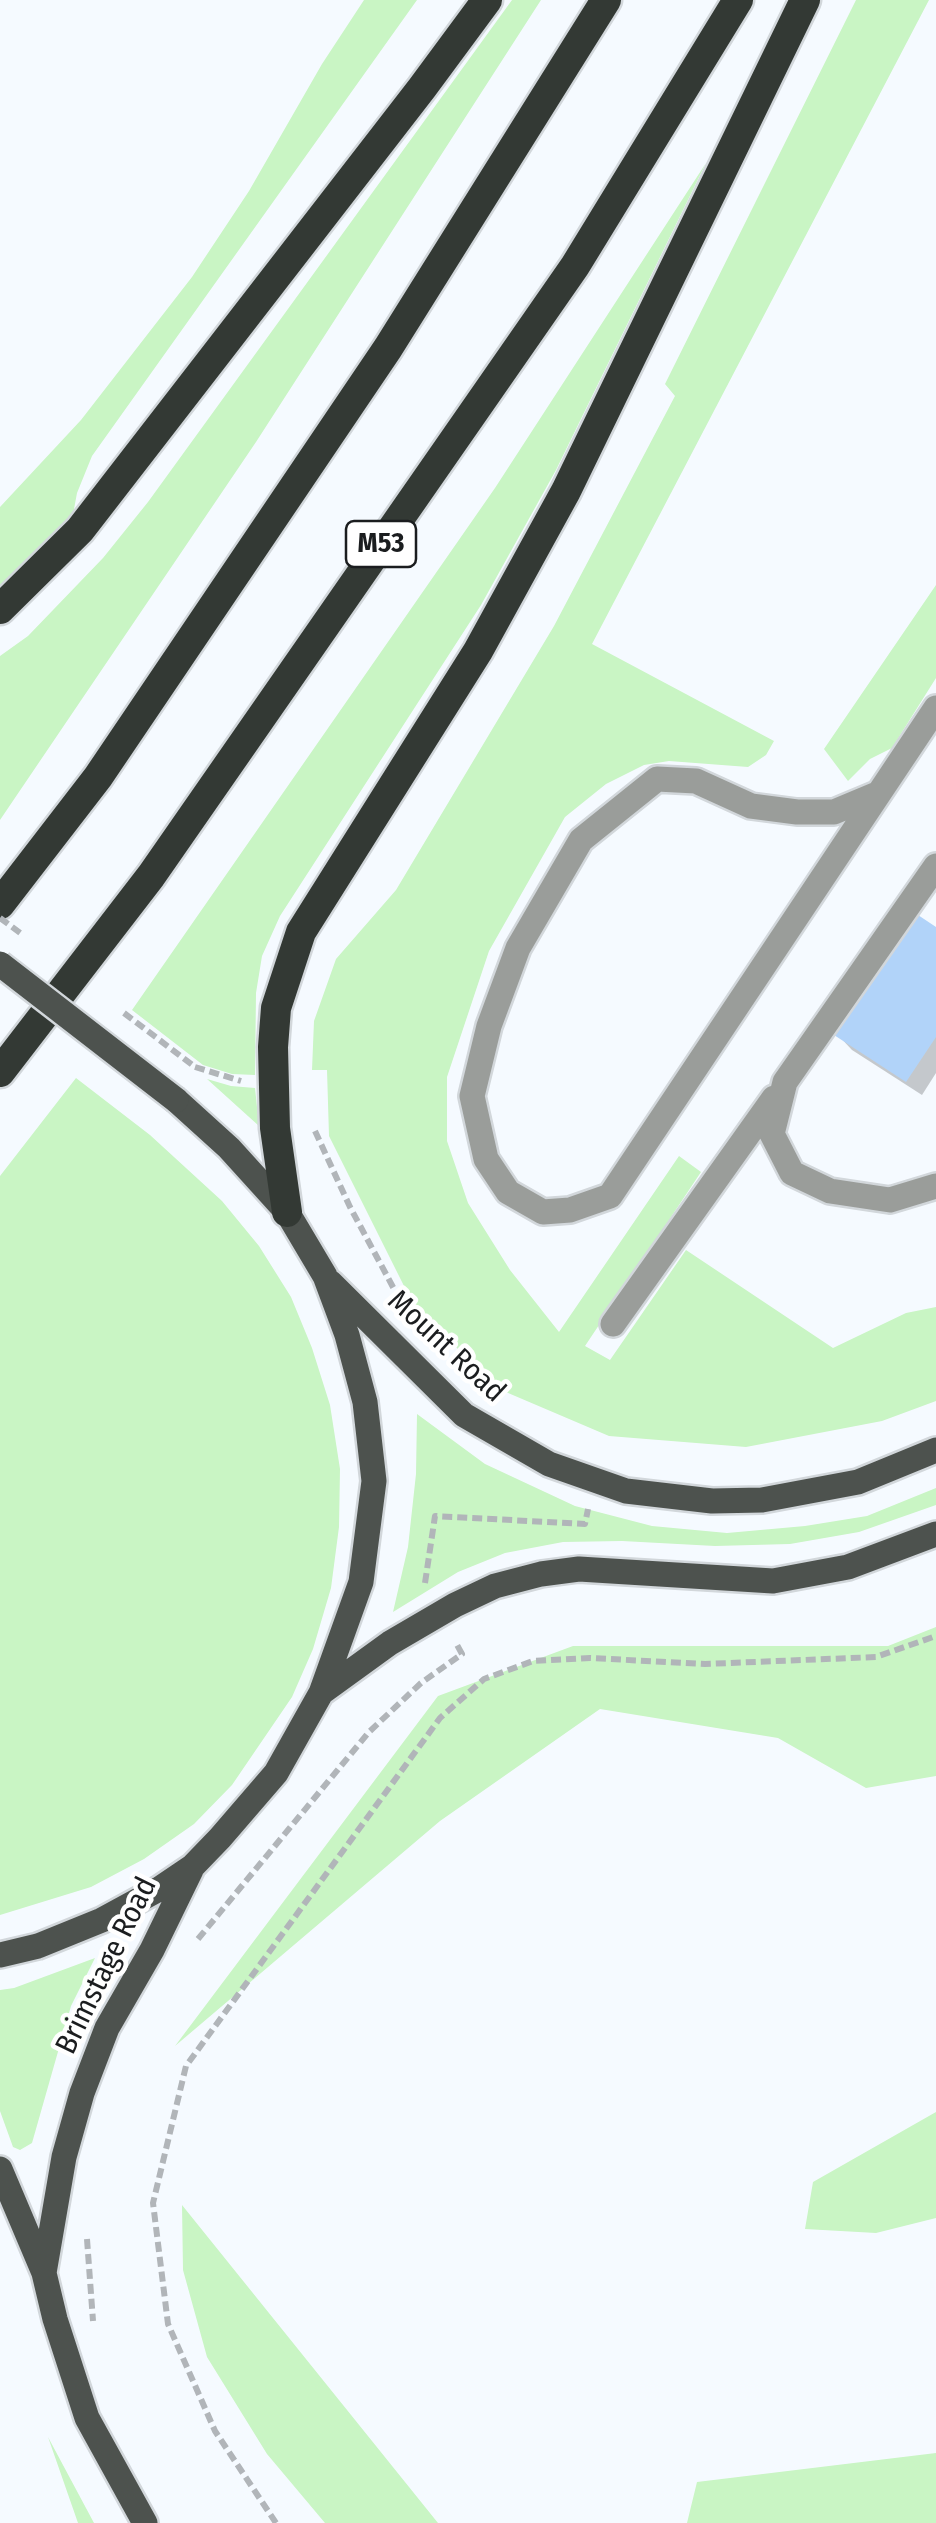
<!DOCTYPE html>
<style>
body{margin:0}
canvas{display:block;background:#f5faff}
</style>
<canvas width="936" height="2523"></canvas>
<script>
const context = document.querySelector('canvas').getContext('2d');
context.lineJoin = 'round';
function paint(path, color) { context.fillStyle = color; context.fill(path, 'evenodd'); }
const shape = rows => new Path2D(rows.map(r => 'M' + r).join(''));
function strokePath(path, color, width, dash) { context.strokeStyle = color; context.lineWidth = width; context.lineCap = dash ? 'butt' : 'round'; context.setLineDash(dash || []); context.stroke(path); }
function label(font, color, halo, rows, align = 'center') {
  context.font = font + ' "Fira Sans Condensed",sans-serif'; context.lineWidth = 9; context.setLineDash([]); context.textBaseline = 'middle'; context.strokeStyle = halo; context.fillStyle = color; for (const [text, x, y, turn = 0] of rows) {
    context.save(); context.translate(x, y); context.rotate((+turn || 0) * Math.PI / 180); context.textAlign = isNaN(turn) ? turn : align; if (halo) context.strokeText(text, 0, 0); context.fillText(text, 0, 0); context.restore();
  }
}
paint(shape([
 [364,0,417,0,92,456,77,493,72,520,0,589,0,507,81,420,192,277,249,191,322,64],
 [512,0,541,0,256,442,0,820,0,656,28,636,103,558,148,502],
 [856,0,929,0,592,644,774,741,766,755,748,767,669,761,644,765,606,784,565,817,489,951,447,1077,447,1141,468,1203,510,1270,559,1332,679,1156,701,1172,585,1346,610,1360,686,1250,833,1348,906,1313,936,1307,936,1401,882,1421,746,1447,609,1436,494,1387,411,1300,329,1136,327,1070,312,1070,314,1021,336,959,396,890,554,626,675,396,665,384],
 [706,163,556,470,481,605,280,916,262,956,256,993,255,1075,232,1074,203,1065,132,1010,495,488],
 [936,585,936,678,892,748,870,759,848,781,824,749],
 [76,1078,150,1135,222,1201,259,1246,291,1297,312,1348,330,1405,340,1469,339,1527,331,1588,313,1649,292,1697,232,1785,194,1824,144,1859,91,1887,0,1915,0,1176],
 [207,1079,231,1086,255,1088,259,1126],
 [417,1414,485,1464,575,1506,652,1526,727,1533,805,1526,867,1516,936,1488,936,1505,859,1532,790,1544,715,1546,622,1541,563,1542,505,1553,458,1572,393,1612,408,1547,416,1474],
 [936,1627,936,1776,866,1788,778,1738,600,1709,440,1821,175,2046,438,1696,573,1646,888,1646],
 [95,1958,71,2006,32,2143,20,2150,13,2147,0,2111,0,1990,14,1988],
 [936,2112,936,2218,876,2233,805,2229,813,2182],
 [182,2205,438,2523,325,2523,267,2454,207,2357,183,2270],
 [48,2437,94,2523,78,2523],
 [936,2453,936,2523,687,2523,697,2482]
]), '#c9f5c4');
paint(shape([
 [936,930,936,1073,922,1095,852,1050,838,1035]
]), '#0003');
paint(shape([
 [915,913,936,927,936,1037,906,1082,834,1035]
]), '#b1d3f9');
const minor = shape([
 [877,794,834,812,797,812,751,806,696,781,657,779,581,840,518,948,489,1026,472,1096,486,1159,508,1192,543,1212,570,1210,610,1196,936,708],
 [936,866,785,1082,772,1134,792,1173,830,1191,890,1200,936,1186],
 [613,1324,774,1098]
]);
const major = shape([
 [331,1283,464,1415,549,1464,626,1491,712,1501,762,1500,858,1482,936,1450],
 [321,1693,390,1643,455,1605,495,1586,541,1574,579,1569,773,1581,848,1567,936,1534],
 [0,1955,38,1946,102,1920,159,1889,193,1866,220,1838,276,1773,321,1693,361,1582,374,1481,365,1402,347,1335,325,1276,287,1212,229,1148,176,1100],
 [0,2169,44,2273,55,2319,87,2418,145,2523],
 [44,2273,64,2157,82,2093,107,2028,152,1950,191,1870]
]);
const highway = shape([
 [0,609,80,530,422,88,487,0],
 [0,904,98,777,388,348,606,0],
 [0,1072,151,876,575,266,738,0],
 [287,1212,275,1128,273,1047,276,1008,301,932,478,651,566,491,805,0]
]);
strokePath(minor, '#d2d7db', 30);
strokePath(major, '#d2d7db', 30);
strokePath(highway, '#d2d7db', 35);
strokePath(shape([
 [195,1067,241,1081],
 [315,1131,350,1207,401,1302],
 [425,1583,435,1516,585,1524,588,1509],
 [198,1939,369,1732,421,1683,462,1654,456,1643],
 [87,2239,93,2321],
 [276,2523,215,2431,168,2324,153,2203,186,2066,440,1718,484,1679,533,1661,590,1658,705,1664,876,1657,936,1636]
]), '#b1b5b9', 6, [10, 5]);
strokePath(minor, '#9a9d9a', 25);
strokePath(major, '#4d524e', 25);
strokePath(highway, '#333934', 30);
const majorBridge = shape([
 [0,964,176,1100]
]);
strokePath(majorBridge, '#d2d7db', 30, []);
strokePath(shape([
 [0,918,23,935],
 [124,1013,195,1067]
]), '#b1b5b9', 6, [10, 5]);
strokePath(majorBridge, '#4d524e', 25);
for (const [x, y, w] of [
 [381,544,70]
]) { const box = new Path2D(); box.roundRect(x - w / 2, y - 23, w, 46, 8); context.fillStyle = '#fff'; context.fill(box); strokePath(box, '#1b1d1f', 2.5); }
label('bold 28px', '#1b1d1f', null, [
 ["M53",381,544]
]);
label('30px', '#1b1d1f', '#fff', [
 ["Mount Road",446,1347,43],
 ["Brimstage Road",107,1966,-64]
]);
</script>
